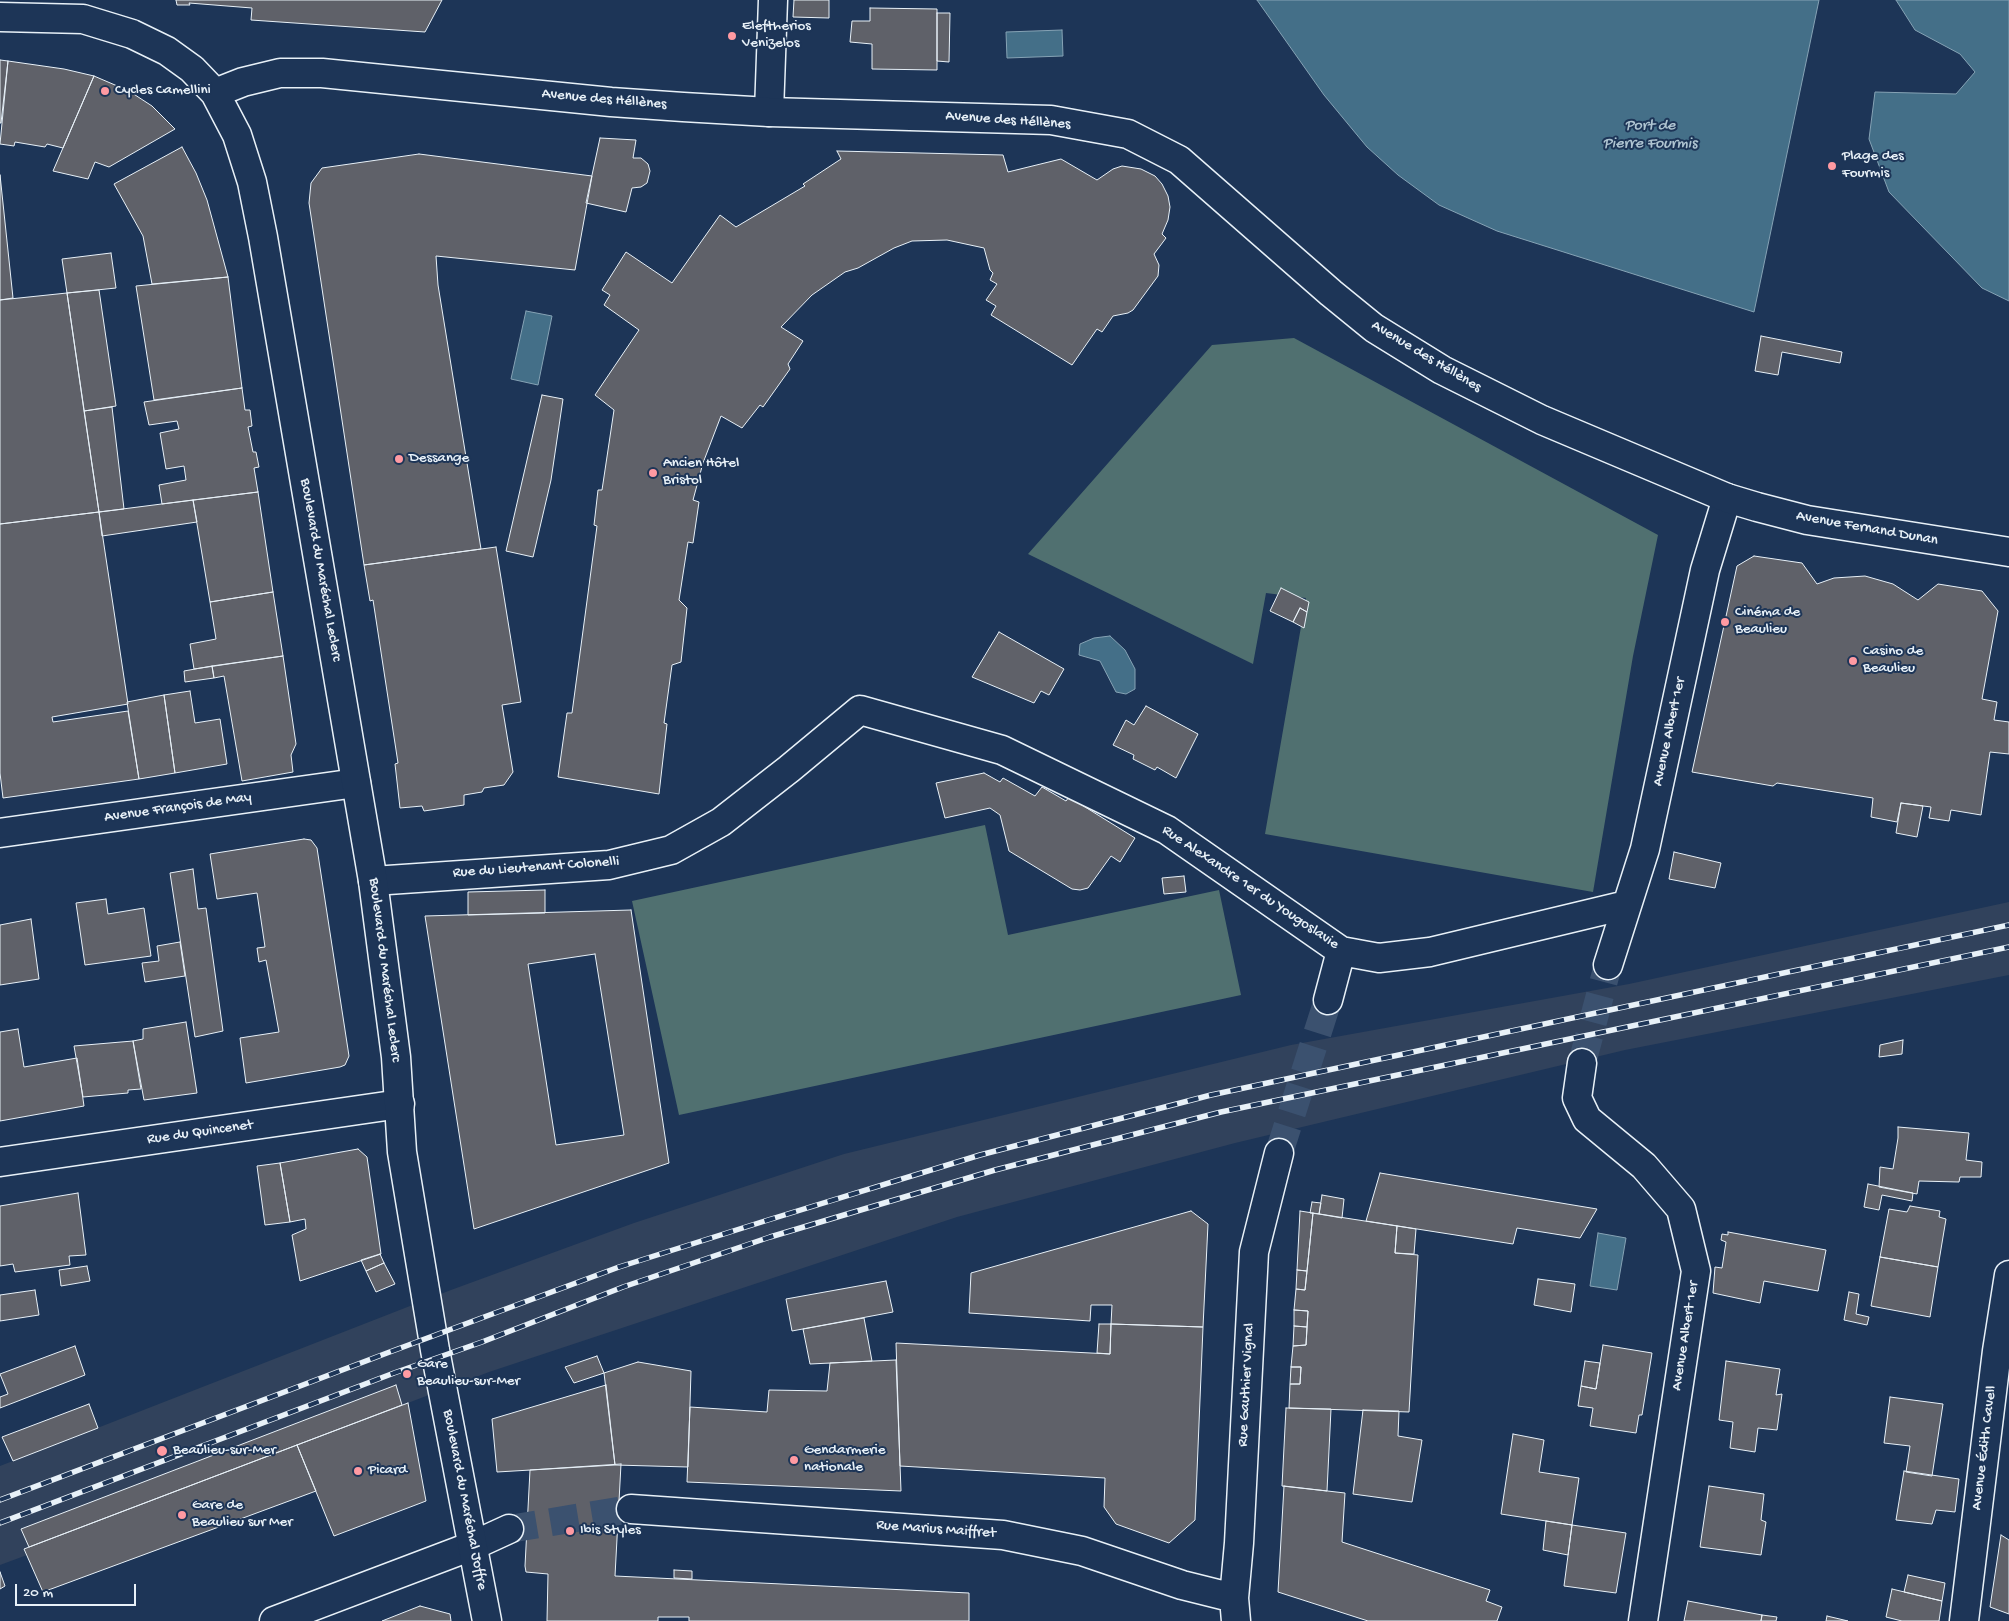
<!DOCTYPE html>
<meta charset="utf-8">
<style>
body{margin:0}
#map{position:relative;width:2009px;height:1621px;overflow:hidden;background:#1d3557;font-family:"Gochi Hand",sans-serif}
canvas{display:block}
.scale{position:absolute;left:15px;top:1584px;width:121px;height:22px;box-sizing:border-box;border:2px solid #e8f1f8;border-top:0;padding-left:6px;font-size:15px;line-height:18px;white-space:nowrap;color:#e8f1f8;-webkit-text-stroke:4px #1d3557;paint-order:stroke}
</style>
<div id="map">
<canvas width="2009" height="1621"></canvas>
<div class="scale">20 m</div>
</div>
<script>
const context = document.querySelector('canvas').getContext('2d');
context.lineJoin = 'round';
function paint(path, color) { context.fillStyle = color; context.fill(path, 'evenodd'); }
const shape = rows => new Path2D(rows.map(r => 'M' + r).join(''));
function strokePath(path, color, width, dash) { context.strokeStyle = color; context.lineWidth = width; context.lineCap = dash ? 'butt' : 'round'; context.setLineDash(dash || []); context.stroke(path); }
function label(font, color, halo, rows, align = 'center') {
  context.font = font + ' "Gochi Hand",sans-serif'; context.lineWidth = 4; context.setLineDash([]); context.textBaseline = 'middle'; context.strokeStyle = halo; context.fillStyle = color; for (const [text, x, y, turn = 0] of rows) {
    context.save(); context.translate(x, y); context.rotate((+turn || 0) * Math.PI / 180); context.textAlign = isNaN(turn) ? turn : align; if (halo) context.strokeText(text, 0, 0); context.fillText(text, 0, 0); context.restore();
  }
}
paint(shape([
 [2009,902,2009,975,1625,1050,1235,1143,957,1217,489,1372,298,1445,316,1491,43,1592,27,1555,0,1565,0,1466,451,1290,634,1223,844,1154,1291,1045,1629,984]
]), '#31425c');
paint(shape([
 [1294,338,1658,535,1633,656,1593,892,1265,834,1306,598,1266,593,1253,664,1028,554,1212,345],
 [985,825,1008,935,1219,890,1241,995,679,1115,632,901]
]), '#507070');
const water = shape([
 [1257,0,1819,0,1754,312,1497,231,1439,205,1398,175,1367,147,1324,95,1257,0],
 [1896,0,2009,0,2009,301,1982,288,1889,192,1869,139,1875,92,1956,94,1975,72,1960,54,1915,30,1896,0],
 [1062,30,1063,56,1007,58,1006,32,1062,30],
 [526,311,552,316,538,385,511,379,526,311],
 [1110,636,1125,650,1135,669,1135,689,1126,694,1116,692,1100,661,1079,655,1080,644,1094,638,1110,636],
 [1598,1233,1626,1238,1617,1290,1590,1286,1598,1233]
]);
paint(water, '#446f88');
strokePath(water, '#86a3b5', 1);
const building = shape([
 [176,0,442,0,425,32,251,20,252,8,189,3,190,5,177,5,176,0],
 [794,0,829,0,829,18,793,17,794,0],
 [870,8,937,9,937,70,872,69,872,44,850,42,852,21,870,21,870,8],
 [937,13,950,13,949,62,937,61,937,13],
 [0,60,8,61,1,123,0,123,0,60],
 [8,61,64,69,94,76,63,148,47,144,45,147,15,142,14,146,0,144,8,61],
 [94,76,129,91,152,106,175,129,109,167,95,162,88,179,53,171,94,76],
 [600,138,636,140,633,158,641,158,648,164,650,171,647,183,641,187,632,188,626,212,586,203,600,138],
 [182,147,196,173,207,200,228,277,152,284,143,236,114,184,182,147],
 [837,151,1003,155,1008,172,1061,159,1097,180,1113,169,1122,166,1141,169,1155,176,1162,184,1168,196,1170,207,1168,220,1162,234,1166,238,1154,254,1159,265,1158,276,1133,310,1128,313,1113,316,1102,332,1097,329,1072,365,991,315,996,306,986,300,997,284,990,280,993,273,990,270,984,248,947,240,912,241,894,248,858,268,845,272,812,295,781,327,803,341,788,364,790,369,763,407,760,405,742,428,721,416,703,463,693,500,699,502,693,543,688,542,679,600,687,608,681,662,672,665,664,723,667,724,659,794,558,777,567,713,572,713,597,526,594,525,598,490,602,490,614,410,595,395,639,330,604,305,610,295,602,290,626,252,672,283,720,215,736,227,805,186,803,184,841,159,837,151],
 [419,154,592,176,575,270,436,256,438,285,481,549,364,565,309,203,311,183,322,168,419,154],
 [0,175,13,298,0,300,0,175],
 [111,253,116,288,67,293,62,259,111,253],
 [228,277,242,388,154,400,136,286,228,277],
 [99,290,116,406,84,411,67,293,99,290],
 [67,293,99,512,0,524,0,300,67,293],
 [1761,336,1842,352,1840,363,1782,352,1778,375,1755,371,1761,336],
 [242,388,245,410,250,410,252,426,248,427,253,452,256,452,259,467,254,468,258,492,162,504,159,485,186,480,184,466,166,469,160,433,179,429,177,421,149,425,144,402,242,388],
 [542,395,563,399,551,480,533,557,506,551,542,395],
 [112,407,124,509,99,512,84,411,112,407],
 [258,492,273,592,210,602,193,500,258,492],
 [193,500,197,522,102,536,99,512,193,500],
 [99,512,128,704,52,717,53,722,128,711,139,779,3,798,0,773,0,524,99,512],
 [496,547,521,702,502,705,513,772,504,785,484,788,482,792,464,795,464,805,424,811,422,806,400,808,395,764,398,763,373,600,370,601,364,565,496,547],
 [1754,556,1802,563,1817,584,1834,578,1865,576,1893,584,1918,600,1938,584,1982,591,1998,611,1982,699,1997,702,1994,720,2009,722,2009,754,1990,752,1981,815,1951,810,1949,821,1929,818,1931,807,1901,803,1897,822,1871,817,1873,798,1777,783,1773,786,1692,772,1737,566,1754,556],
 [1281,588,1309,602,1307,612,1300,608,1293,622,1270,611,1281,588],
 [273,592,283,656,194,669,190,644,216,639,210,602,273,592],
 [1300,608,1307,612,1304,628,1293,622,1300,608],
 [999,632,1064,669,1049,695,1041,691,1034,703,972,677,999,632],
 [283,656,296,744,291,755,293,772,242,781,224,676,214,678,212,666,283,656],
 [212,666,214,678,185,682,184,671,212,666],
 [190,691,195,723,220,719,227,764,175,773,164,695,190,691],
 [164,695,175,773,139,779,127,702,164,695],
 [1146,706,1198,734,1176,778,1157,767,1155,770,1133,759,1134,755,1113,745,1126,720,1134,725,1146,706],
 [984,773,1000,782,1003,778,1035,796,1042,787,1066,801,1069,797,1135,838,1120,862,1111,856,1088,888,1080,890,1072,889,1009,851,1000,815,990,808,945,818,936,783,984,773],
 [1901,803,1923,806,1917,837,1896,833,1901,803],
 [304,839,311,840,317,848,349,1056,345,1065,340,1067,246,1083,240,1038,279,1032,266,960,259,962,257,948,265,947,257,893,217,899,210,854,304,839],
 [1674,852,1721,863,1715,888,1669,879,1674,852],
 [193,869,198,909,206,908,223,1031,195,1037,170,873,193,869],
 [1184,876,1186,892,1164,894,1162,878,1184,876],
 [545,890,545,913,468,915,468,892,545,890],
 [106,899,108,914,144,908,151,956,85,965,76,903,106,899],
 [631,910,669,1163,474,1229,425,916,631,910],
 [595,954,624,1135,556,1145,528,964,595,954],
 [31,919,39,979,0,985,0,925,31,919],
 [180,942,185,976,145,982,142,963,159,961,157,946,180,942],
 [186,1022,197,1093,144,1100,133,1041,143,1039,143,1029,186,1022],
 [18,1029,24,1067,77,1058,84,1106,0,1121,0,1032,18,1029],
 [1903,1040,1902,1054,1879,1057,1880,1045,1903,1040],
 [133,1041,141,1089,128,1090,128,1093,83,1097,74,1046,133,1041],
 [1898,1127,1969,1133,1966,1160,1982,1162,1981,1177,1960,1177,1959,1182,1919,1181,1917,1194,1879,1187,1880,1167,1893,1169,1898,1138,1898,1127],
 [358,1149,367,1157,381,1254,300,1281,292,1235,306,1229,305,1219,290,1222,280,1163,358,1149],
 [280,1163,290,1222,265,1225,257,1166,280,1163],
 [1380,1173,1597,1209,1580,1238,1517,1228,1513,1244,1366,1221,1380,1173],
 [1868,1184,1913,1193,1912,1201,1882,1195,1879,1210,1864,1207,1868,1184],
 [78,1193,86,1255,69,1256,70,1265,15,1272,13,1264,0,1266,0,1206,78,1193],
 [1322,1195,1344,1199,1342,1218,1319,1214,1322,1195],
 [1312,1202,1321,1203,1319,1214,1310,1213,1312,1202],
 [1910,1206,1940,1211,1939,1217,1946,1219,1938,1267,1880,1257,1889,1209,1907,1212,1910,1206],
 [1191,1211,1208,1224,1203,1327,1111,1324,1112,1305,1091,1305,1090,1321,969,1313,971,1273,1191,1211],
 [1300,1211,1313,1213,1307,1271,1297,1270,1300,1211],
 [1313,1213,1397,1226,1395,1253,1418,1255,1409,1412,1289,1408,1290,1384,1300,1384,1301,1367,1291,1367,1293,1346,1306,1345,1308,1311,1294,1310,1296,1289,1305,1290,1313,1213],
 [1397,1226,1416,1229,1414,1254,1395,1253,1397,1226],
 [1728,1232,1826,1250,1818,1291,1764,1281,1760,1303,1713,1293,1715,1267,1722,1268,1726,1242,1721,1240,1722,1234,1728,1235,1728,1232],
 [380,1254,384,1263,366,1271,361,1260,380,1254],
 [1880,1257,1938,1267,1930,1317,1871,1306,1880,1257],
 [384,1263,395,1284,376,1292,366,1271,384,1263],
 [87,1266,90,1281,61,1286,59,1270,87,1266],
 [1297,1270,1307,1271,1305,1290,1296,1289,1297,1270],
 [1538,1279,1575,1284,1571,1312,1534,1305,1538,1279],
 [886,1281,893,1312,792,1331,786,1299,886,1281],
 [35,1290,39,1315,0,1321,0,1295,35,1290],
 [1849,1292,1859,1294,1856,1314,1869,1317,1867,1325,1844,1320,1849,1292],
 [1294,1310,1308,1311,1307,1327,1294,1326,1294,1310],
 [864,1318,872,1361,810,1364,803,1329,864,1318],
 [1099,1324,1111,1324,1110,1354,1097,1353,1099,1324],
 [1111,1324,1203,1327,1195,1520,1169,1543,1116,1524,1104,1507,1105,1478,900,1466,896,1343,1110,1354,1111,1324],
 [1294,1326,1307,1327,1306,1345,1293,1346,1294,1326],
 [1603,1345,1652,1353,1642,1415,1639,1415,1636,1433,1590,1426,1593,1408,1578,1406,1581,1386,1596,1389,1603,1345],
 [75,1346,85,1375,0,1408,0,1397,8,1394,0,1374,75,1346],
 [597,1356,604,1373,574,1383,565,1367,597,1356],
 [896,1360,901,1491,687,1482,690,1407,767,1412,769,1390,827,1391,830,1363,896,1360],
 [1585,1361,1600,1363,1596,1389,1581,1386,1585,1361],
 [1726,1361,1780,1369,1776,1395,1782,1394,1777,1430,1758,1428,1755,1452,1730,1448,1733,1422,1719,1420,1726,1361],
 [638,1362,691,1371,688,1467,615,1465,604,1373,638,1362],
 [1291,1367,1301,1367,1300,1384,1290,1384,1291,1367],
 [396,1385,402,1405,29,1547,21,1529,396,1385],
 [606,1385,615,1465,497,1472,492,1419,606,1385],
 [1890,1397,1943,1404,1932,1476,1906,1472,1910,1446,1884,1443,1890,1397],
 [408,1403,426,1501,334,1536,297,1445,408,1403],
 [89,1404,98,1428,13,1461,2,1437,89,1404],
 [1286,1408,1331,1409,1327,1491,1282,1486,1286,1408],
 [1363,1410,1399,1411,1398,1436,1422,1440,1412,1502,1353,1494,1363,1410],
 [1513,1434,1544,1440,1539,1472,1579,1478,1572,1525,1501,1514,1513,1434],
 [297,1445,316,1491,43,1592,24,1549,297,1445],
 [621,1464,615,1576,969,1593,969,1621,689,1621,689,1617,658,1617,658,1621,547,1621,548,1574,526,1572,525,1566,530,1470,621,1464],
 [1904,1471,1959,1479,1955,1512,1936,1510,1932,1524,1896,1520,1904,1471],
 [1284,1486,1345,1493,1342,1542,1490,1590,1486,1601,1502,1607,1497,1621,1368,1621,1278,1592,1284,1486],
 [1709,1486,1764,1494,1761,1520,1766,1522,1761,1555,1700,1547,1709,1486],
 [1546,1521,1572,1525,1568,1555,1543,1550,1546,1521],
 [1572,1525,1626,1533,1616,1593,1564,1586,1572,1525],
 [2001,1535,2009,1540,2009,1614,1990,1607,2001,1535],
 [674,1570,692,1571,692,1579,674,1578,674,1570],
 [0,1572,5,1586,0,1589,0,1572],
 [1908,1575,1945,1583,1942,1601,1904,1592,1908,1575],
 [1892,1589,1942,1601,1939,1621,1902,1621,1886,1617,1892,1589],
 [1688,1601,1762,1615,1761,1621,1684,1621,1688,1601],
 [420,1606,450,1614,451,1621,382,1621,420,1606],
 [1762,1615,1777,1617,1776,1621,1761,1621,1762,1615],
 [1827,1616,1848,1621,1826,1621,1827,1616]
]);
paint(building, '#5f6169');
strokePath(building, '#e8f1f8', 1);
strokePath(shape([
 [1582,1063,1608,965],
 [1279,1153,1328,1000],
 [509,1529,631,1509]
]), '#3b516f', 28, [28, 14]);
const minor = shape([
 [769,112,773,0],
 [0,833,356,783],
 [373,881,609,865,671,850,721,822,789,769,860,710,1002,750,1167,830,1341,951,1379,958,1430,952,1626,905],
 [1608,965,1645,849,1705,570,1727,498],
 [1328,1000,1341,951],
 [1582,1063,1577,1098,1587,1119,1644,1166,1681,1209,1696,1271,1643,1621],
 [0,1162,400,1104],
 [631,1509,1003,1535,1082,1551,1182,1585,1234,1598],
 [274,1621,472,1546,509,1529],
 [1236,1621,1234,1598,1239,1543,1254,1252,1279,1153],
 [1964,1621,1997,1351,2009,1275]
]);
const secondary = shape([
 [0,17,83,19,132,34,167,51,192,69,215,93,237,135,252,182,263,237,373,881,396,1057,402,1152,435,1350,487,1621],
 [215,93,243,82,280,73,322,73,611,102,683,107,769,112,1051,120,1128,134,1179,160,1331,293,1374,328,1442,370,1542,420,1727,498,1757,507,1807,520,2009,552]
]);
strokePath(minor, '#e8f1f8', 31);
strokePath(secondary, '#e8f1f8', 31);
strokePath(minor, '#1d3557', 28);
strokePath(secondary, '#1d3557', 28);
const rail = shape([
 [0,1500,387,1353,619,1267,768,1220,980,1155,1211,1095,2009,925],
 [0,1523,394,1373,482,1342,623,1287,770,1237,995,1170,1221,1112,2009,947]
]);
strokePath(rail, '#e8f1f8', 5.5);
strokePath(rail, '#1d3557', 4, [11]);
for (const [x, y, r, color] of [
 [732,36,5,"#ff9aa2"],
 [105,91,5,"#ff9aa2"],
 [1832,166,5,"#ff9aa2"],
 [399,459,5,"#ff9aa2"],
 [653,473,5,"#ff9aa2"],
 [1725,622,5,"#ff9aa2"],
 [1853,661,5,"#ff9aa2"],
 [407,1374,5,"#ff9aa2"],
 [162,1451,6,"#ff9aa2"],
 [794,1460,5,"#ff9aa2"],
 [358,1471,5,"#ff9aa2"],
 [182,1515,5,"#ff9aa2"],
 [570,1531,5,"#ff9aa2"]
]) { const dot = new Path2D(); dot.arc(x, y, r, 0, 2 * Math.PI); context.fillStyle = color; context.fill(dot); strokePath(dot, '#1d3557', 2); }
label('15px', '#e8f1f8', '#1d3557', [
 ["Eleftherios",742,27],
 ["Venizelos",742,44],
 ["Cycles Camellini",115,91],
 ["Plage des",1842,157],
 ["Fourmis",1842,174],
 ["Dessange",409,459],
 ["Ancien Hôtel",663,464],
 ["Bristol",663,481],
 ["Cinéma de",1735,613],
 ["Beaulieu",1735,630],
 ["Casino de",1863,652],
 ["Beaulieu",1863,669],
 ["Gare",417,1365],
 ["Beaulieu-sur-Mer",417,1382],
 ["Beaulieu-sur-Mer",173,1451],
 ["Gendarmerie",804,1451],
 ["nationale",804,1468],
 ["Picard",368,1471],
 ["Gare de",192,1506],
 ["Beaulieu sur Mer",192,1523],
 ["Ibis Styles",580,1531]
], 'left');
label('15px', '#e8f1f8', '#1d3557', [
 ["Avenue des Héllènes",604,100,5],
 ["Avenue des Héllènes",1008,121,4],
 ["Avenue des Héllènes",1426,357,31],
 ["Avenue Fernand Dunan",1867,529,10],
 ["Boulevard du Maréchal Leclerc",320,570,80],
 ["Avenue Albert 1er",1670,732,-78],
 ["Avenue François de May",178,808,-8],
 ["Rue du Lieutenant Colonelli",536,868,-4],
 ["Rue Alexandre 1er du Yougoslavie",1250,888,34],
 ["Boulevard du Maréchal Leclerc",384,970,83],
 ["Rue du Quincenet",200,1133,-8],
 ["Avenue Albert 1er",1686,1336,-81],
 ["Rue Gauthier Vignal",1247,1385,-87],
 ["Avenue Édith Cavell",1985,1448,-83],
 ["Boulevard du Maréchal Joffre",464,1500,79],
 ["Rue Marius Maiffret",936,1530,4]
]);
label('italic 16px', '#afc4d1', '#1d3557', [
 ["Port de",1650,127],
 ["Pierre Fourmis",1650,145]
]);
</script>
